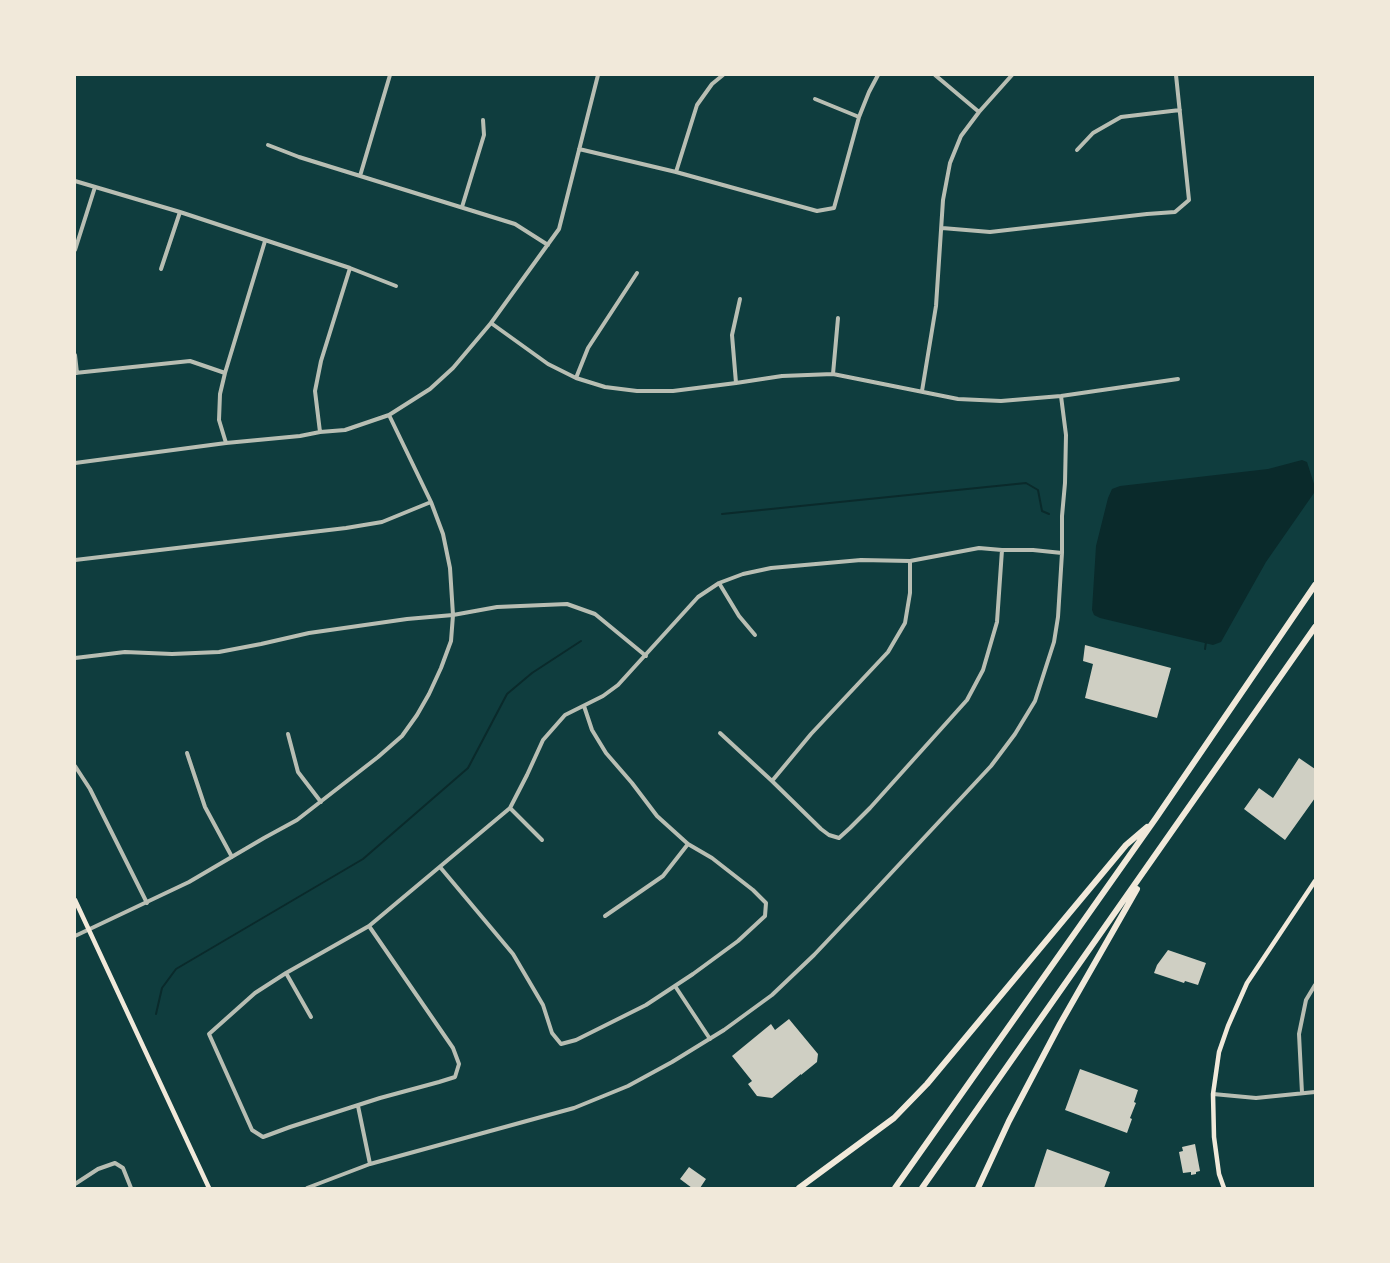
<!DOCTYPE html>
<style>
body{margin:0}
#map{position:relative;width:1390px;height:1263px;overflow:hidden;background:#0f3d3e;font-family:Arial,sans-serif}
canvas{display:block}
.frame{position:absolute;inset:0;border:76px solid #f1e9da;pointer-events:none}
</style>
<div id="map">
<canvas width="1390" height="1263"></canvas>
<div class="frame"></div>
</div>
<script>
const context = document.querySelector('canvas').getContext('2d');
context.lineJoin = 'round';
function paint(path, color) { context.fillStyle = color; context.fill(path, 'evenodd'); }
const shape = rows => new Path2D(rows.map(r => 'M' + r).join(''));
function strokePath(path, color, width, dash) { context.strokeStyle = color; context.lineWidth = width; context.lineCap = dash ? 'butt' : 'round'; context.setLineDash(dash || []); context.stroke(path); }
paint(shape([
 [1302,460,1307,462,1315,487,1314,493,1266,562,1221,642,1213,645,1100,618,1094,615,1092,610,1096,546,1108,498,1112,489,1120,486,1268,469]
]), '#0a2a2b');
strokePath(shape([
 [722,514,1026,483,1038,490,1042,511,1049,514],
 [1205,649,1206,642],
 [156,1014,162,988,176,969,363,859,468,768,507,694,532,673,581,641]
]), '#0a2a2b', 2);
paint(shape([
 [1085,645,1171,668,1157,718,1085,698,1093,664,1083,661],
 [1299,758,1315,769,1315,798,1285,840,1244,809,1259,788,1273,798],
 [1168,950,1206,963,1198,985,1185,981,1184,983,1154,973,1157,965],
 [789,1019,818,1054,817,1062,801,1075,801,1074,772,1098,757,1096,748,1084,752,1081,732,1056,771,1024,775,1030],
 [1080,1069,1138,1090,1134,1102,1136,1103,1130,1118,1132,1119,1127,1133,1065,1110],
 [1195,1144,1200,1171,1196,1172,1196,1174,1191,1175,1191,1172,1183,1173,1179,1152,1183,1151,1182,1147],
 [1047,1149,1110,1172,1104,1188,1034,1188],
 [689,1167,706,1179,700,1188,692,1188,680,1179]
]), '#cfcfc3');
strokePath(shape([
 [935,75,979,112],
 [815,99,859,117],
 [268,145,299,157,515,224,548,245],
 [579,149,676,172,817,211,834,208,859,117,869,92,878,75],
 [1077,150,1093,133,1121,117,1180,110],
 [676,172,697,105,712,84,723,75],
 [360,176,390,75],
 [75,181,180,212,350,268,396,286],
 [462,207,484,135,483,120],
 [942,228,990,232,1147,214,1175,212,1189,200,1176,75],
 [75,250,95,187],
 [161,269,180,212],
 [491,323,548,364,576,378,605,387,637,391,673,391,736,383,782,376,833,374,958,399,1001,401,1061,396,1178,379],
 [75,355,77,373],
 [75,373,190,361,225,373],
 [833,374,838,318],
 [576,378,588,348,637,273],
 [736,383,732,335,740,299],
 [922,391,936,306,943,200,950,163,961,136,979,112,1012,75],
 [320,432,315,391,321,361,350,268],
 [226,443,219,420,220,394,225,373,265,241],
 [75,463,226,443,300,436,320,432,345,430,389,415,430,389,453,368,491,323,559,229,598,75],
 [75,560,346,528,382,522,431,502],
 [719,583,739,616,755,635],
 [75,658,125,652,172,654,219,652,261,644,309,633,407,619,453,615,497,607,567,604,595,614,646,656],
 [720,733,772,781,821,829,829,835,839,838,850,828,870,808,967,700,983,670,997,622,1002,550],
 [288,734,298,772,321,802],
 [187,753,205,807,232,857],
 [75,766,90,789,147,903],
 [772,781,811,734,888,652,905,623,910,593,910,561],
 [510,808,542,840],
 [440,867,513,954,543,1005,552,1033,561,1044,576,1040,646,1005,693,974,738,941,765,916,766,903,753,890,712,858,688,844,657,816,632,783,606,753,592,730,584,706],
 [605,916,663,876,688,844],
 [369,926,453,1048,459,1064,455,1077,439,1082,380,1098,290,1127,263,1137,252,1130,209,1034,255,993,286,973,369,926,510,808,527,775,543,740,565,715,603,696,618,685,698,597,719,583,743,574,771,568,861,560,910,561,979,548,1002,550,1033,550,1062,553],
 [75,936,189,882,264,838,297,820,378,757,402,736,417,715,429,694,441,668,451,641,453,615,450,568,443,534,431,502,389,415],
 [286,973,311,1017],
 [675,986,710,1039],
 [1302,1093,1299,1034,1306,1000,1315,985],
 [1213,1094,1256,1098,1315,1092],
 [358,1106,370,1164],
 [75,1184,98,1169,115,1163,123,1168,131,1188],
 [307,1188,370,1164,574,1108,628,1086,672,1062,724,1030,772,995,814,955,866,900,991,766,1015,734,1035,701,1054,642,1058,617,1062,553,1062,516,1065,483,1066,435,1061,396]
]), '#b8beb3', 4);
strokePath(shape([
 [75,900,209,1188],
 [1224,1188,1219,1174,1214,1137,1213,1094,1219,1052,1228,1026,1247,983,1315,881]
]), '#f1e9da', 4.5);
strokePath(shape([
 [799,1188,894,1118,927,1084,1126,845,1147,827],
 [895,1188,1156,818,1315,585],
 [922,1188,1315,627],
 [978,1188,1009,1121,1060,1024,1137,889]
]), '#f1e9da', 6);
</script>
